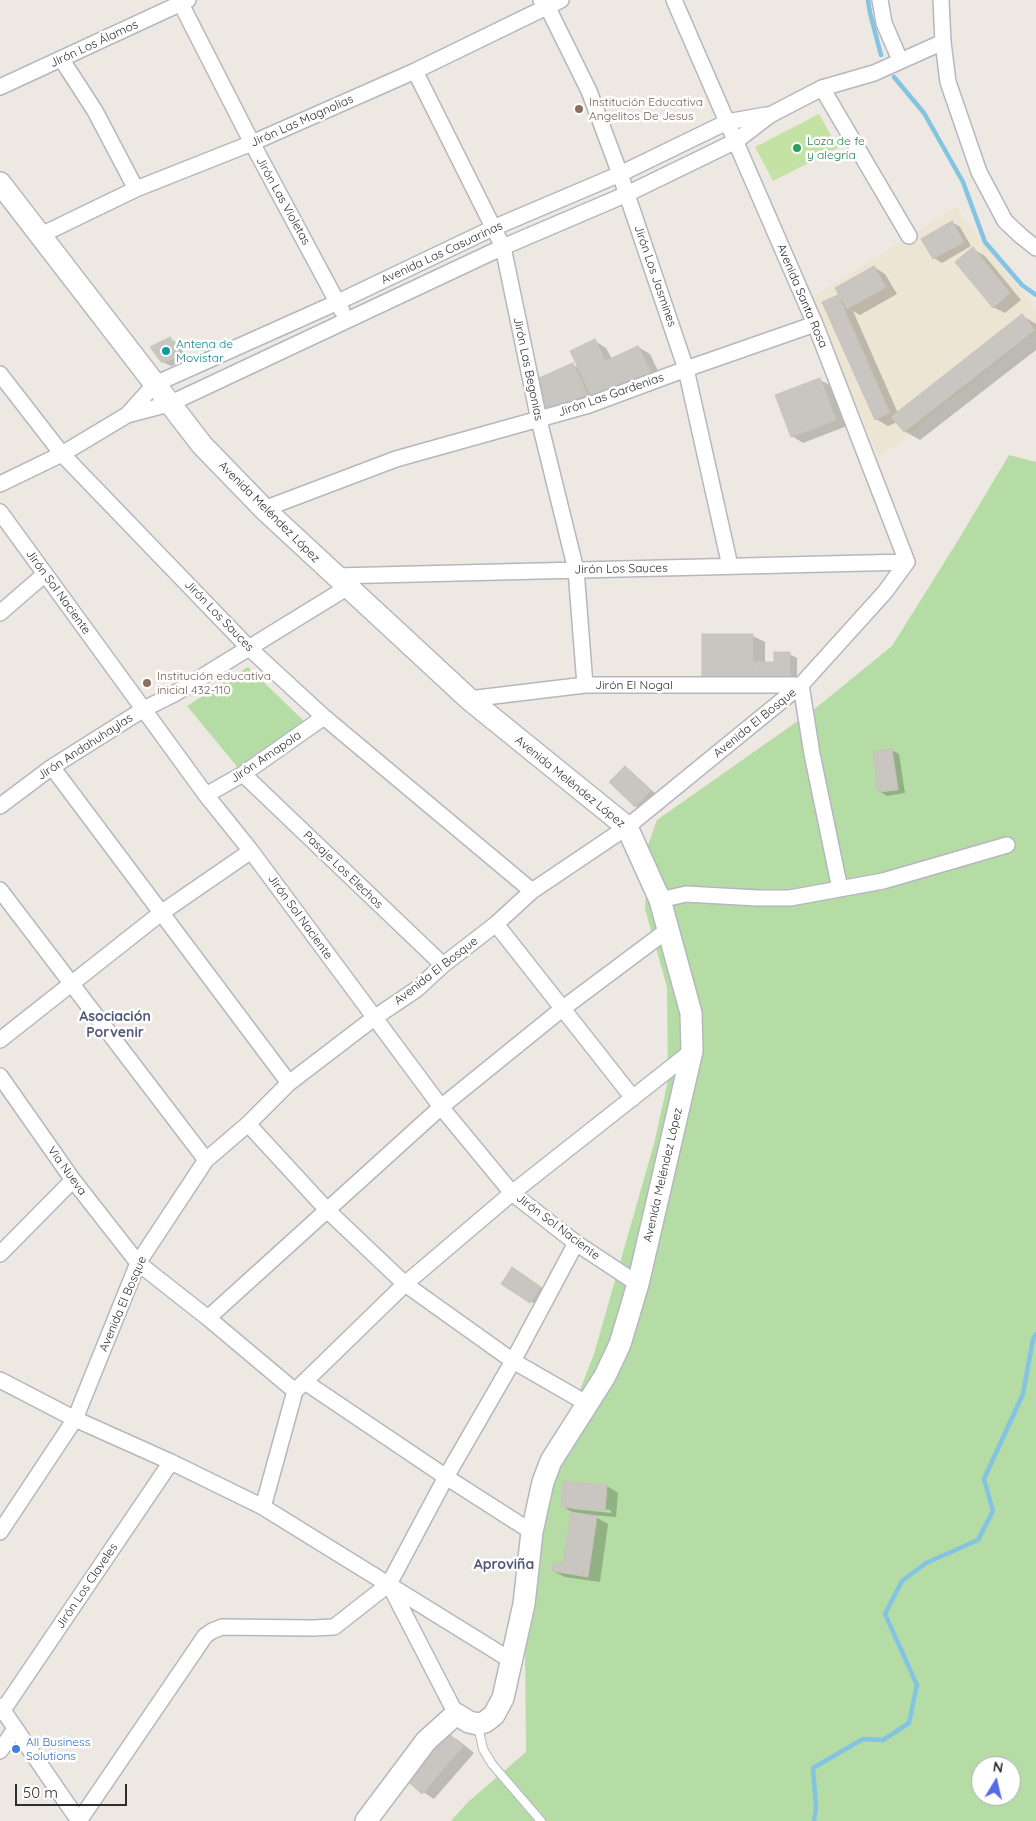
<!DOCTYPE html>
<meta charset="utf-8">
<style>
body{margin:0}
#map{position:relative;width:1036px;height:1821px;overflow:hidden;background:#ede9e2;font-family:Quicksand,sans-serif}
canvas{display:block}
.north{position:absolute;left:971px;top:1756px;width:50px;height:50px;box-sizing:border-box;background:#fff;border:1px solid #ababab;border-radius:50%;rotate:9deg;font-size:14px;font-weight:700;line-height:20px;text-align:center;color:#2d2d2d}
.north::after{content:'';display:block;margin:auto;width:18px;height:22px;background:#566be5;clip-path:polygon(50% 0,100% 100%,50% 72%,0 100%)}
.scale{position:absolute;left:15px;top:1784px;width:112px;height:22px;box-sizing:border-box;border:2px solid #2d2d2d;border-top:0;padding-left:6px;font-size:15px;line-height:18px;white-space:nowrap;color:#2d2d2d;-webkit-text-stroke:4px #fff;paint-order:stroke}
</style>
<div id="map">
<canvas width="1036" height="1821"></canvas>
<div class="north">N</div>
<div class="scale">50 m</div>
</div>
<script>
const context = document.querySelector('canvas').getContext('2d');
context.lineJoin = 'round';
function paint(path, color) { context.fillStyle = color; context.fill(path, 'evenodd'); }
const shape = rows => new Path2D(rows.map(r => 'M' + r).join(''));
function strokePath(path, color, width, dash) { context.strokeStyle = color; context.lineWidth = width; context.lineCap = dash ? 'butt' : 'round'; context.setLineDash(dash || []); context.stroke(path); }
function label(font, color, halo, rows, align = 'center') {
  context.font = font + ' Quicksand,sans-serif'; context.lineWidth = 5; context.setLineDash([]); context.textBaseline = 'middle'; context.strokeStyle = halo; context.fillStyle = color; for (const [text, x, y, turn = 0] of rows) {
    context.save(); context.translate(x, y); context.rotate((+turn || 0) * Math.PI / 180); context.textAlign = isNaN(turn) ? turn : align; if (halo) context.strokeText(text, 0, 0); context.fillText(text, 0, 0); context.restore();
  }
}
paint(shape([
 [956,207,1036,310,1036,331,879,458,811,298]
]), '#ece5d4');
paint(shape([
 [1009,455,1036,462,1036,1821,451,1821,468,1802,526,1752,525,1644,538,1537,558,1446,594,1354,655,1140,668,1080,667,987,645,909,648,845,657,820,812,711,892,646,957,542],
 [981,1766,1011,1766,1011,1796,981,1796],
 [248,667,306,723,240,770,187,706]
]), '#b6dca5');
paint(shape([
 [819,114,838,148,773,181,755,147]
]), '#c4e2a3');
paint(shape([
 [952,222,960,227,971,246,942,263,934,258,923,239],
 [973,249,985,256,1021,300,1005,313,993,307],
 [874,267,885,274,897,294,860,315,853,311,898,413,1023,316,1036,324,1036,350,920,440,904,431,897,422,888,426,876,419,838,297,843,300],
 [169,338,177,343,188,359,171,366,163,362],
 [595,341,606,348,612,359,638,347,650,354,663,381,606,408,596,402,558,418,573,365,579,368],
 [820,380,832,386,847,426,803,443,792,436],
 [753,636,765,642,765,663,775,663,789,654,797,658,797,687,731,689],
 [892,750,899,754,905,793,887,796,879,791],
 [625,767,632,772,657,795,643,810,635,806],
 [520,1273,548,1292,538,1306,503,1284],
 [607,1486,618,1493,616,1517,592,1515,608,1524,600,1582,565,1577,553,1571,564,1565,572,1512,562,1506],
 [573,1507,611,1510,611,1513,573,1509],
 [447,1734,458,1740,474,1753,434,1799,423,1792]
]), '#0003');
strokePath(shape([
 [868,0,870,13,881,55],
 [894,77,924,113,963,182,985,242,1022,285,1036,295],
 [814,1821,816,1807,813,1768,863,1739,883,1740,909,1723,917,1685,885,1614,902,1581,926,1563,978,1540,993,1511,984,1479,1023,1394,1033,1339,1036,1334]
]), '#82c4e1', 4.5);
const building = shape([
 [952,221,964,242,933,259,921,239,952,221],
 [973,247,1010,293,993,308,955,262,973,247],
 [874,266,886,287,847,309,835,288,874,266],
 [838,295,890,413,875,420,822,302,838,295],
 [1022,314,1035,330,904,432,891,417,1022,314],
 [170,337,182,355,162,363,150,347,170,337],
 [595,339,618,390,594,402,570,351,595,339],
 [638,346,652,375,618,390,605,361,638,346],
 [573,363,587,394,546,412,532,381,573,363],
 [820,378,836,420,791,437,775,395,820,378],
 [702,634,718,634,718,683,702,683,702,634],
 [718,634,753,634,753,683,718,683,718,634],
 [774,652,790,652,790,683,774,683,774,652],
 [753,662,774,662,774,683,753,683,753,662],
 [892,749,898,790,878,792,873,751,892,749],
 [625,766,651,790,635,807,609,782,625,766],
 [512,1267,541,1287,530,1303,501,1284,512,1267],
 [563,1481,607,1485,605,1511,561,1507,563,1481],
 [571,1512,597,1516,588,1577,552,1571,554,1562,563,1564,571,1512],
 [447,1732,463,1746,422,1794,406,1780,447,1732]
]);
paint(building, '#c9c5c0');
strokePath(building, '#c8c4bb', 1);
const lane = shape([
 [478,1726,483,1749,492,1764,541,1821]
]);
const street = shape([
 [179,0,252,143,342,311],
 [541,0,547,6,589,91,620,174,686,369,730,566],
 [880,0,884,23,900,60],
 [941,0,943,42,948,82,979,172,1005,221,1021,236,1036,248],
 [62,60,95,111,136,189],
 [415,71,503,247,539,420,576,570,585,685],
 [0,87,188,0],
 [822,88,909,236],
 [41,235,136,189,252,143,415,71,561,0],
 [0,374,62,454,248,647,324,717,532,891],
 [127,415,155,384,338,302,493,228,620,174,727,122,766,115],
 [0,484,62,454,127,415,169,404,503,247,627,194,736,141,770,115,822,88,874,73,943,42],
 [264,509,396,459,589,405,686,369,815,324],
 [0,512,206,795,251,851,441,1107,512,1193,576,1243,638,1284],
 [335,576,907,562],
 [0,613,45,574],
 [469,699,585,685,801,685,812,754,840,889],
 [52,767,289,1083],
 [243,774,443,965],
 [206,795,243,774,324,717],
 [0,806,52,767,144,709,174,694,348,587],
 [0,890,206,1160],
 [660,900,686,894,757,898,790,898,883,881,1007,845],
 [496,924,633,1098],
 [0,1040,161,913,251,851],
 [0,1076,73,1180,138,1263,208,1318,295,1391],
 [248,1124,328,1211,405,1284,513,1361,586,1403],
 [0,1254,73,1180],
 [208,1318,441,1107,562,1009,669,929],
 [0,1380,75,1419,171,1462,263,1507,512,1661],
 [305,1382,446,1477,532,1532],
 [263,1507,295,1391,405,1284,512,1193,692,1051],
 [0,1532,75,1419,138,1263,206,1160,248,1124,289,1083,374,1018,417,989,443,965,496,924,532,891,627,827,801,685,885,592,907,562,815,324,674,0],
 [390,1586,456,1714],
 [0,1706,79,1821],
 [3,1710,171,1462],
 [0,1751,15,1729],
 [79,1821,205,1636,212,1631,222,1627,313,1628,334,1627,389,1584,446,1477,513,1361,576,1243]
]);
const secondary = shape([
 [0,183,202,445,264,509,469,699,627,827,660,900,691,1013,692,1051,638,1284,620,1344,605,1376,551,1461,543,1482,532,1532,524,1604,503,1698,494,1715,485,1722,478,1724,469,1722,456,1714,426,1741,366,1821]
]);
strokePath(lane, '#b5b7bf', 10);
strokePath(street, '#b5b7bf', 18);
strokePath(secondary, '#b5b7bf', 24);
strokePath(lane, '#fff', 8);
strokePath(street, '#fff', 15);
strokePath(secondary, '#fff', 21);
for (const [x, y, r, color] of [
 [579,109,5,"#8d6e63"],
 [797,148,5,"#2e9e5b"],
 [166,351,5,"#0f9aa8"],
 [147,683,5,"#8d6e63"],
 [16,1749,5,"#3f7fe0"]
]) { const dot = new Path2D(); dot.arc(x, y, r, 0, 2 * Math.PI); context.fillStyle = color; context.fill(dot); strokePath(dot, '#fff', 2); }
label('12px', '#2d2d2d', '#fff', [
 ["Jirón Los Álamos",94,44,-25],
 ["Jirón Las Magnolias",302,121,-24],
 ["Jirón Las Violetas",283,201,61],
 ["Avenida Las Casuarinas",442,253,-25],
 ["Jirón Los Jasmines",655,276,71],
 ["Avenida Santa Rosa",802,296,67],
 ["Jirón Las Begonias",528,369,78],
 ["Jirón Las Gardenias",611,395,-19],
 ["Avenida Meléndez López",269,512,45],
 ["Jirón Los Sauces",621,569,-1],
 ["Jirón Sol Naciente",58,592,54],
 ["Jirón Los Sauces",219,616,46],
 ["Jirón El Nogal",634,685],
 ["Avenida El Bosque",755,723,-39],
 ["Jirón Andahuhaylas",85,747,-33],
 ["Jirón Amapola",266,757,-34],
 ["Avenida Meléndez López",570,782,39],
 ["Pasaje Los Elechos",343,870,44],
 ["Jirón Sol Naciente",300,917,54],
 ["Avenida El Bosque",436,971,-38],
 ["Via Nueva",67,1171,54],
 ["Avenida Meléndez López",663,1175,-77],
 ["Jirón Sol Naciente",558,1227,37],
 ["Avenida El Bosque",123,1304,-67],
 ["Jirón Los Claveles",87,1586,-56]
]);
label('12px', '#785e54', '#fff', [
 ["Institución Educativa",589,102],
 ["Angelitos De Jesus",589,116],
 ["Institución educativa",157,676],
 ["inicial 432-110",157,690]
], 'left');
label('12px', '#27864d', '#fff', [
 ["Loza de fe",807,141],
 ["y alegría",807,155]
], 'left');
label('12px', '#0d838f', '#fff', [
 ["Antena de",176,344],
 ["Movistar",176,358]
], 'left');
label('12px', '#366cbe', '#fff', [
 ["All Business",26,1742],
 ["Solutions",26,1756]
], 'left');
label('bold 14px', '#525879', '#fff', [
 ["Asociación",115,1017],
 ["Porvenir",115,1033],
 ["Aproviña",504,1565]
]);
</script>
